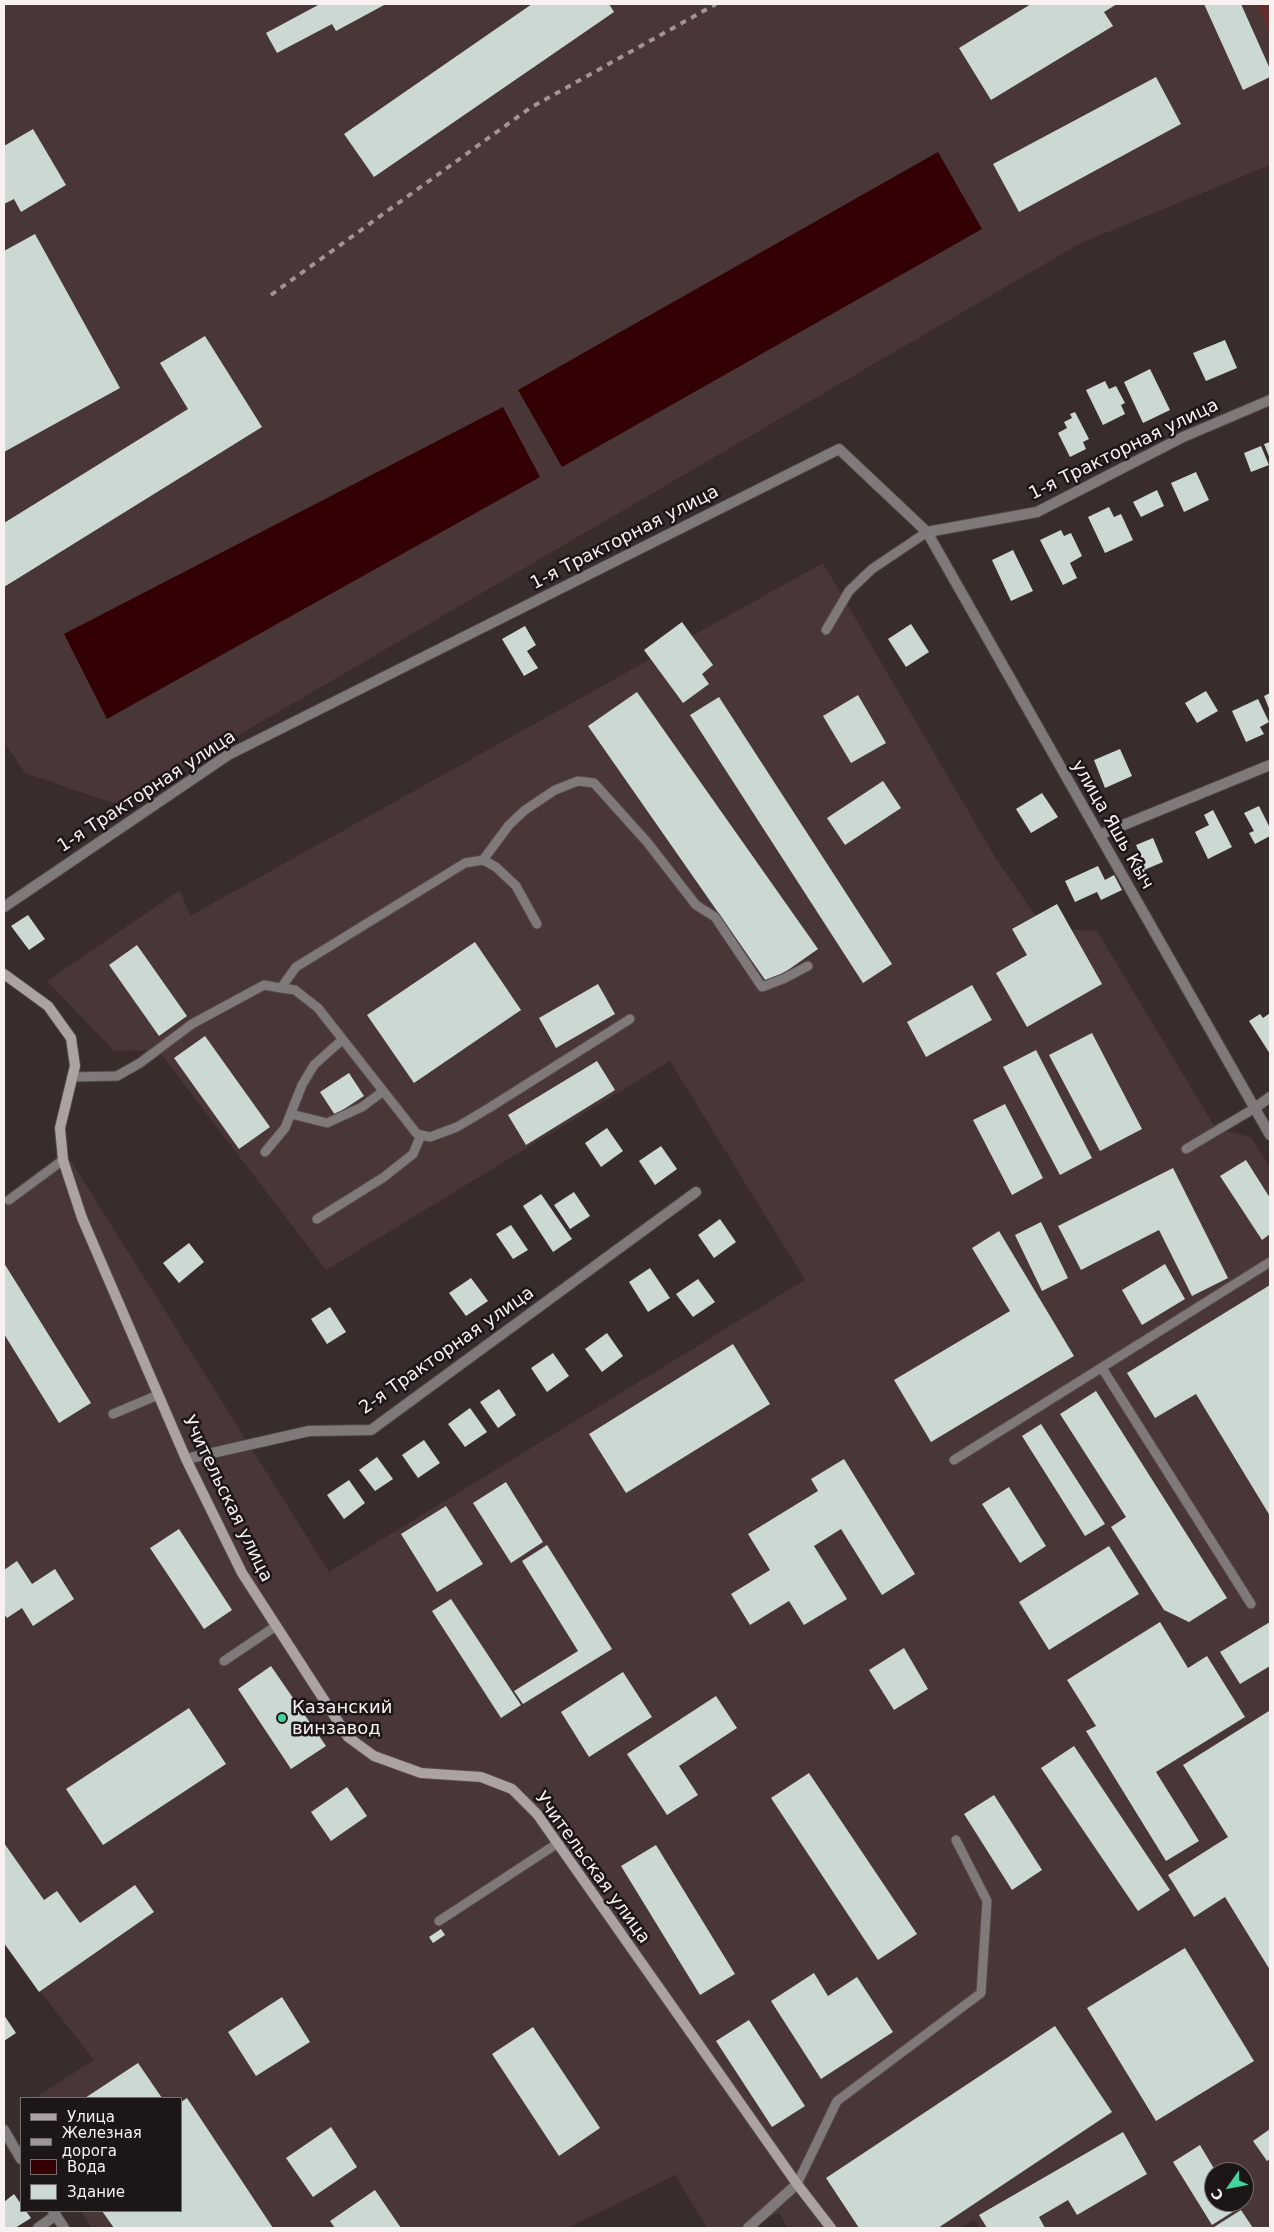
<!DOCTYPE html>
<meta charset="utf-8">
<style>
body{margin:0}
#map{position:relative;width:1274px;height:2232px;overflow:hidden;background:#392d2c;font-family:"DejaVu Sans",sans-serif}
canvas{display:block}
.frame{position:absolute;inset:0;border:5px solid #f9f1f0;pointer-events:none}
.legend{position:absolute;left:20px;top:2097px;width:162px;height:115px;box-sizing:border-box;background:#1c1616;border:1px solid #746e6d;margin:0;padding:6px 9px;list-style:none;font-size:15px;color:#f9f1f0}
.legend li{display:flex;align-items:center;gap:10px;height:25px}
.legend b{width:25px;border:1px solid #746e6d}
.north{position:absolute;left:1204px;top:2162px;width:50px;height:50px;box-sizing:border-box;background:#1c1616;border:1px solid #746e6d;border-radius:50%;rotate:237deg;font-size:14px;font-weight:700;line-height:20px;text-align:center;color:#f9f1f0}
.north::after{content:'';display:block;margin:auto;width:18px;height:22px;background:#42d4a0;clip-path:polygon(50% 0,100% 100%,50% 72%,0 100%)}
</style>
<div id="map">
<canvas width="1274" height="2232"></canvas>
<div class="frame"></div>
<ul class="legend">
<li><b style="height:6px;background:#ada2a2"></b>Улица</li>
<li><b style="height:6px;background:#9e9594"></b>Железная дорога</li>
<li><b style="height:14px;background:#330004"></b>Вода</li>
<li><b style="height:14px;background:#cbd9d2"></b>Здание</li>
</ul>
<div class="north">С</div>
</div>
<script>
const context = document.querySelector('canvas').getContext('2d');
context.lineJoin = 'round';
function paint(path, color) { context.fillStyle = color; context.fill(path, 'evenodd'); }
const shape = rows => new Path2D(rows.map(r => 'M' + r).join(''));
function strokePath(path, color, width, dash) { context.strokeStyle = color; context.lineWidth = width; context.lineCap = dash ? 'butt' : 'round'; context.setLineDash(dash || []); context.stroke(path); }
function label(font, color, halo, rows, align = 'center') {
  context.font = font + ' "DejaVu Sans",sans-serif'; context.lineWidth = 5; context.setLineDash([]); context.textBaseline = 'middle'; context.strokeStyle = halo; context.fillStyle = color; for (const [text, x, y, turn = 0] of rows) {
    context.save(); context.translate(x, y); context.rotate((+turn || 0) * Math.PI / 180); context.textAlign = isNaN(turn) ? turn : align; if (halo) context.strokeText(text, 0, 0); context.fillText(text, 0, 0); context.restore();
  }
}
paint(shape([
 [4,4,1257,4,1270,34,1270,165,1079,244,119,805,25,773,4,742],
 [823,563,995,857,1044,928,1097,931,1216,1129,1251,1137,1270,1168,1270,2228,980,2228,974,2219,960,2228,788,2228,779,2213,741,2228,707,2228,675,2175,568,2228,92,2228,81,2211,181,2211,181,2098,35,2098,94,2060,4,1945,4,1206,71,1161,329,1572,805,1280,670,1061,326,1270,158,1050,114,1051,47,981,180,890,190,916],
 [1214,2172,1244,2172,1244,2202,1214,2202]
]), '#493636');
paint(shape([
 [1257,4,1270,4,1270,34]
]), '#642c2d');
paint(shape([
 [938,152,982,229,562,467,518,390],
 [503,407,540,477,107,719,64,634]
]), '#330004');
paint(shape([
 [320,4,386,4,336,31,332,24,277,53,266,33],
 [532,4,609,4,614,12,374,177,344,134],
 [1031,4,1117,4,1104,12,1113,26,991,100,959,48],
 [1204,4,1241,4,1270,69,1270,77,1243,90],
 [1156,77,1181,124,1019,212,993,164],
 [33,129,66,185,21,212,14,199,4,204,4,146],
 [35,234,120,388,4,452,4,251],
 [205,336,262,427,4,587,4,523,188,409,160,363],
 [1225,340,1237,368,1206,381,1193,353],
 [1150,369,1170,410,1143,423,1124,382],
 [1105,381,1109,389,1116,386,1125,403,1121,405,1125,414,1103,425,1086,390],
 [1075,412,1089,439,1083,442,1086,449,1070,457,1058,433,1067,428,1064,422,1072,418,1070,414],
 [1270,442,1270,459,1264,444],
 [1261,446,1269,465,1251,472,1244,453],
 [1196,472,1209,500,1184,512,1171,483],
 [1157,490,1164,506,1141,517,1133,502],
 [1109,507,1114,517,1121,514,1133,540,1105,553,1088,517],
 [1061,530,1064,536,1071,533,1082,556,1070,563,1077,578,1063,585,1040,540],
 [1013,550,1033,591,1011,601,992,560],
 [682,622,713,665,702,674,709,684,683,703,644,650],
 [911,624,929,652,906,667,888,639],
 [525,626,536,645,527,651,538,668,524,676,502,639],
 [1206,691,1218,711,1197,723,1185,703],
 [637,692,818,949,768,984,588,726],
 [1270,693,1270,711,1264,696],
 [858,695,886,743,851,763,823,716],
 [719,697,892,964,863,983,690,715],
 [1258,699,1269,722,1260,727,1264,734,1246,742,1232,711],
 [1120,749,1132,776,1105,788,1094,760],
 [883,781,901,808,845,845,827,818],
 [1042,793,1058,817,1031,833,1016,809],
 [1259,806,1270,828,1270,836,1255,844,1249,833,1254,831,1244,813],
 [1213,810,1232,847,1208,859,1195,832,1209,825,1204,815],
 [1153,838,1163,862,1144,870,1147,878,1140,881,1132,861,1141,857,1136,845],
 [1098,866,1105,880,1114,875,1122,890,1101,900,1097,892,1075,902,1065,881],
 [1057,904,1102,984,1027,1027,996,973,1027,955,1012,929],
 [28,915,45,939,29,950,11,926],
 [475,942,521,1010,414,1083,367,1015],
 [137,945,187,1016,159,1036,109,965],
 [598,984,615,1014,556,1048,539,1018],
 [972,985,992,1020,926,1057,907,1022],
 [1270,1013,1270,1054,1249,1021,1260,1014,1263,1018],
 [1092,1033,1142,1129,1100,1151,1049,1055],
 [205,1036,270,1127,239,1149,174,1058],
 [1036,1050,1092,1158,1060,1175,1003,1067],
 [597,1061,615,1090,526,1145,508,1115],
 [349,1073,364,1096,335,1115,320,1092],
 [1005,1104,1043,1178,1012,1195,973,1120],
 [607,1128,623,1151,601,1167,585,1143],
 [661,1146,677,1169,655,1185,639,1161],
 [1246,1160,1270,1198,1270,1234,1262,1240,1220,1176],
 [1173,1168,1228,1278,1192,1296,1159,1230,1081,1270,1058,1226],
 [574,1192,590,1216,570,1229,554,1205],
 [541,1194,572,1239,553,1252,523,1206],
 [720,1219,736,1242,714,1258,698,1235],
 [1041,1222,1068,1278,1042,1291,1015,1235],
 [511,1225,528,1250,513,1259,496,1234],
 [999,1231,1074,1356,931,1442,894,1380,1010,1311,972,1248],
 [189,1243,204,1262,179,1283,163,1263],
 [4,1263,91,1403,59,1423,4,1334],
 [1165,1264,1185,1299,1142,1325,1122,1290],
 [650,1268,670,1298,648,1312,629,1282],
 [471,1278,488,1301,466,1316,449,1293],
 [698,1279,715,1302,693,1317,676,1294],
 [1270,1285,1270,1516,1196,1394,1155,1418,1127,1373],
 [330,1307,346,1332,327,1344,311,1319],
 [607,1333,623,1356,602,1372,585,1349],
 [733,1344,770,1404,626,1493,589,1434],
 [553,1353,569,1376,547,1392,531,1368],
 [499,1389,516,1415,498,1428,480,1402],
 [1096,1391,1227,1598,1189,1622,1164,1610,1111,1527,1126,1517,1060,1414],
 [470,1408,487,1432,465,1447,448,1424],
 [1041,1424,1105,1524,1085,1536,1022,1436],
 [424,1440,440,1463,418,1478,402,1455],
 [377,1457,393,1479,375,1491,359,1470],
 [844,1459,915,1574,882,1595,841,1529,814,1546,847,1599,804,1625,789,1601,750,1625,731,1594,770,1570,748,1534,818,1491,811,1479],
 [349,1480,365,1503,344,1519,327,1495],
 [506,1482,543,1542,511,1563,473,1503],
 [1009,1487,1046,1546,1020,1563,982,1504],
 [446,1506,483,1564,437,1592,401,1534],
 [179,1529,232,1610,204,1629,150,1548],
 [547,1545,612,1649,523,1704,514,1691,578,1651,522,1561],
 [1109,1546,1139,1594,1049,1650,1019,1602],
 [17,1561,32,1584,55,1569,74,1599,33,1626,22,1608,7,1618,4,1614,4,1570],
 [451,1599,521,1705,501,1718,432,1611],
 [1160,1622,1188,1668,1207,1656,1245,1717,1156,1772,1199,1841,1166,1861,1086,1731,1096,1726,1067,1680],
 [1270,1622,1270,1666,1240,1684,1220,1652],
 [904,1648,928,1689,894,1710,869,1670],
 [271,1666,326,1746,291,1769,238,1689],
 [623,1672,652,1717,589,1757,561,1712],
 [716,1696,737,1728,679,1766,698,1795,667,1815,627,1754],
 [189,1708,226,1764,103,1845,66,1789],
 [1269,1711,1270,1713,1270,1970,1225,1897,1194,1917,1168,1875,1228,1837,1183,1765],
 [1074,1746,1170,1890,1138,1911,1041,1768],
 [809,1773,917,1934,878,1960,771,1798],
 [347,1787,367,1816,331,1841,311,1812],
 [994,1795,1042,1870,1012,1890,964,1814],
 [4,1843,44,1900,57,1891,80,1923,135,1885,154,1912,39,1992,4,1943],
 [656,1845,735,1974,700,1995,621,1866],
 [441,1929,445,1935,433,1943,429,1937],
 [1185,1948,1254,2061,1156,2121,1087,2008],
 [814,1973,828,1996,857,1977,893,2032,821,2079,771,2001],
 [282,1997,310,2042,256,2076,228,2032],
 [4,2015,16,2033,4,2041],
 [749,2020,805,2106,772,2127,716,2041],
 [1055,2026,1112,2112,938,2228,859,2228,826,2178],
 [533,2027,600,2128,559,2156,492,2054],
 [138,2063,162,2098,85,2098],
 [187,2098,273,2228,114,2228,102,2211,181,2211,181,2102],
 [331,2127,357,2167,313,2197,286,2158],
 [1270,2129,1270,2159,1267,2161,1253,2141],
 [1123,2132,1147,2174,1077,2215,1068,2200,1039,2217,1045,2228,987,2228,979,2215],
 [1200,2145,1216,2172,1214,2172,1214,2202,1235,2202,1239,2208,1212,2225,1173,2162],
 [375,2190,401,2228,335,2228,330,2221],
 [14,2194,21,2204,21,2211,26,2211,31,2218,15,2228,6,2228,4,2226,4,2202],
 [1241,2210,1253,2228,1215,2228,1214,2227]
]), '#cbd9d2');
const lane = shape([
 [826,630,849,591,872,569,927,532],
 [483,860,509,825,525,810,555,790,578,781,594,783,647,842,696,905,715,917,762,987,783,979,808,966],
 [281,988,296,967,465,863,483,860,496,867,516,886,537,924],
 [72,1077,117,1076,140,1063,192,1024,264,985,281,988,295,990,318,1008,417,1134,430,1137,457,1127,489,1108,630,1019],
 [291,1114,327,1123,362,1107,382,1092],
 [1186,1149,1255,1108],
 [265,1152,285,1128,302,1085,314,1065,342,1040],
 [9,1200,63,1160],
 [317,1219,384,1177,413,1154,421,1135],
 [1102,1368,1251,1604],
 [113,1414,158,1395],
 [954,1460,1270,1262],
 [224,1661,276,1626],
 [439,1921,558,1843],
 [797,2184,837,2101,981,1993,987,1901,956,1840]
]);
const street = shape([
 [927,532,1270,1135],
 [1099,835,1270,765],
 [4,907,228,755,839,449,927,532,1037,512,1183,437,1270,400],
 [1255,1108,1270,1097],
 [186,1459,309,1431,371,1430,696,1192],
 [4,2130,21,2159],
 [53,2211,64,2228],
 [38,2228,56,2215],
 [748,2228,797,2184]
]);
const secondary = shape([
 [4,974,48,1006,71,1038,75,1066,60,1128,63,1160,82,1218,186,1459,242,1573,348,1737,374,1756,421,1773,481,1777,512,1789,537,1814,797,2184,831,2228]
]);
strokePath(lane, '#544847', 11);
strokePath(street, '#544847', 12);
strokePath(secondary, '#544847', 12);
strokePath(lane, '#807979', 9);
strokePath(street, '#807979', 10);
strokePath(secondary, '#ada2a2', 10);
strokePath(shape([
 [271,295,530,108,716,4]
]), '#9e9594', 4, [6, 6]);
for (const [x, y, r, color] of [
 [282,1718,5,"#42d4a0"]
]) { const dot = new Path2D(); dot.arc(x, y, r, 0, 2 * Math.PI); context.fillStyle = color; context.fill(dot); strokePath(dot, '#1c1616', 2); }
label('18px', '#f9f1f0', '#1c1616', [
 ["1-я Тракторная улица",1124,450,-26],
 ["1-я Тракторная улица",625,538,-27],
 ["1-я Тракторная улица",147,792,-33],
 ["улица Яшь Кыч",1112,825,60],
 ["2-я Тракторная улица",447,1351,-35],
 ["Учительская улица",227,1499,64],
 ["Учительская улица",592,1868,54]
]);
label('18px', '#f9f1f0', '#1c1616', [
 ["Казанский",292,1708],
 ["винзавод",292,1729]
], 'left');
</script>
